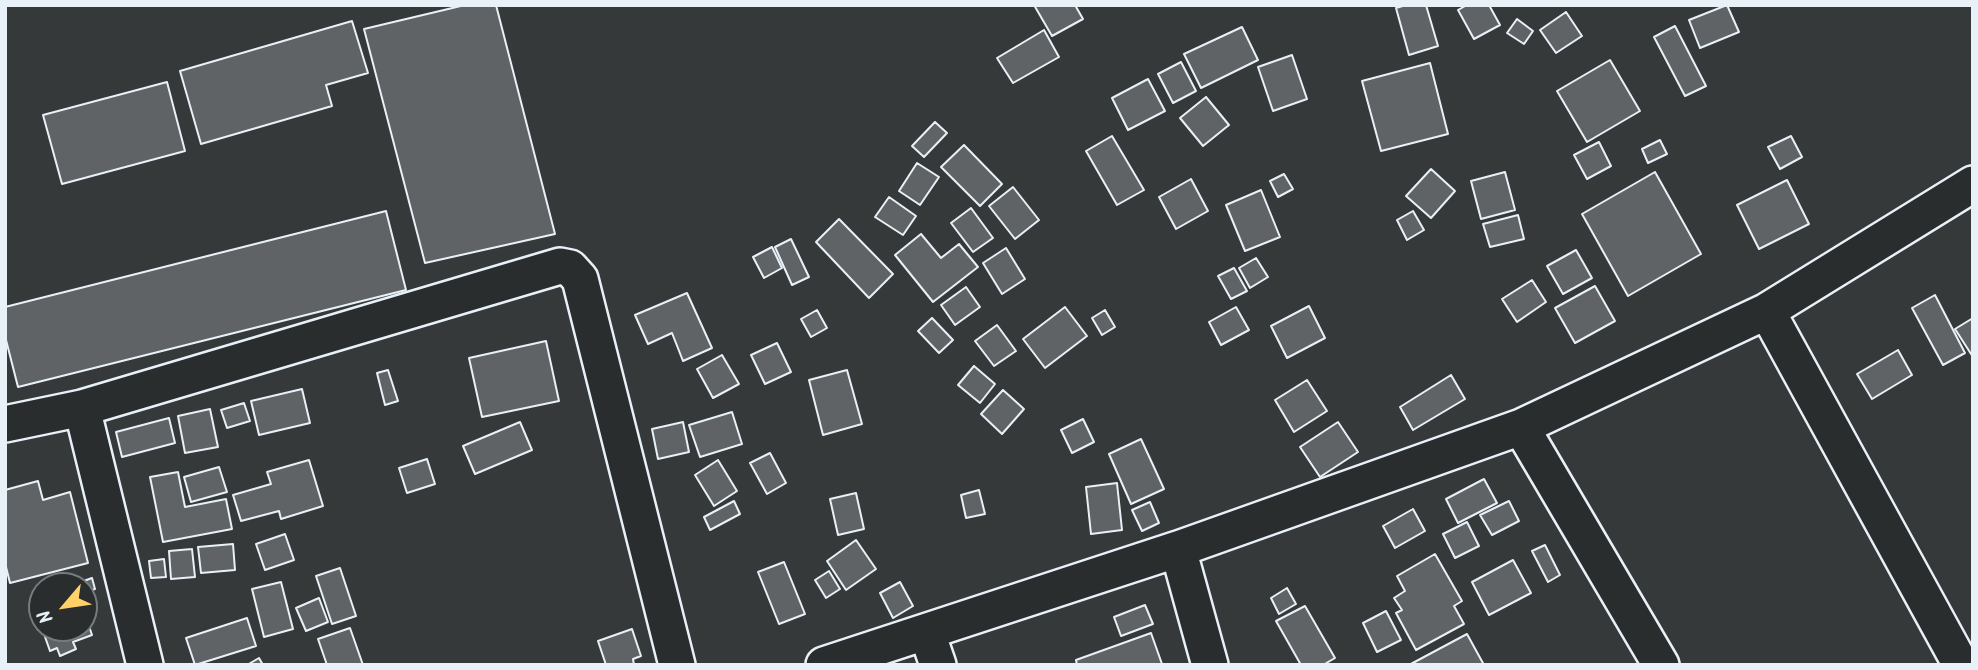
<!DOCTYPE html>
<style>
body{margin:0}
#map{position:relative;width:1978px;height:670px;overflow:hidden;background:#35393a;font-family:Kalam,sans-serif}
canvas{display:block}
.frame{position:absolute;inset:0;border:7px solid #e8f1f8;pointer-events:none}
.north{position:absolute;left:28px;top:572px;width:70px;height:70px;box-sizing:border-box;background:#2a2d2e;border:2px solid #767b7f;border-radius:50%;rotate:241deg;font-size:19px;font-weight:700;line-height:28px;text-align:center;color:#e8f1f8}
.north::after{content:'';display:block;margin:auto;width:24px;height:32px;background:#ffd166;clip-path:polygon(50% 0,100% 100%,50% 72%,0 100%)}
</style>
<div id="map">
<canvas width="1978" height="670"></canvas>
<div class="frame"></div>
<div class="north">N</div>
</div>
<script>
const context = document.querySelector('canvas').getContext('2d');
context.lineJoin = 'round';
function paint(path, color) { context.fillStyle = color; context.fill(path, 'evenodd'); }
const shape = rows => new Path2D(rows.map(r => 'M' + r).join(''));
function strokePath(path, color, width, dash) { context.strokeStyle = color; context.lineWidth = width; context.lineCap = dash ? 'butt' : 'round'; context.setLineDash(dash || []); context.stroke(path); }
const building = shape([
 [465,5,496,5,555,234,425,263,364,29,465,5],
 [1034,5,1075,5,1083,19,1052,36,1034,5],
 [1406,5,1426,5,1438,46,1409,55,1396,8,1406,5],
 [1467,5,1489,5,1500,25,1474,39,1458,10,1467,5],
 [1727,5,1739,32,1700,48,1689,20,1727,5],
 [1566,12,1582,36,1556,53,1540,30,1566,12],
 [1517,19,1533,31,1524,44,1507,33,1517,19],
 [352,21,368,73,326,85,332,106,201,144,180,71,352,21],
 [1675,26,1706,86,1685,96,1654,37,1675,26],
 [1242,27,1258,60,1201,88,1184,54,1242,27],
 [1044,30,1059,57,1013,83,997,58,1044,30],
 [1292,55,1307,99,1273,111,1258,67,1292,55],
 [1610,60,1640,111,1587,142,1557,91,1610,60],
 [1181,62,1196,91,1173,103,1158,74,1181,62],
 [1430,63,1448,134,1381,151,1362,81,1430,63],
 [1148,79,1165,111,1128,130,1112,98,1148,79],
 [167,82,185,151,62,184,43,115,167,82],
 [1206,97,1229,125,1203,146,1180,118,1206,97],
 [935,122,947,133,924,157,912,146,935,122],
 [1112,136,1144,190,1117,205,1086,151,1112,136],
 [1791,136,1802,157,1780,169,1768,147,1791,136],
 [1660,140,1667,154,1648,163,1642,149,1660,140],
 [1599,142,1611,166,1587,179,1574,155,1599,142],
 [964,145,1002,184,980,206,941,167,964,145],
 [917,163,939,177,920,205,899,191,917,163],
 [1431,169,1455,191,1431,218,1406,196,1431,169],
 [1505,172,1515,210,1481,219,1471,181,1505,172],
 [1655,172,1701,254,1628,296,1582,214,1655,172],
 [1284,174,1293,189,1278,197,1270,181,1284,174],
 [1191,179,1208,211,1176,229,1159,197,1191,179],
 [1787,180,1809,224,1759,249,1737,205,1787,180],
 [1013,187,1039,220,1015,239,989,206,1013,187],
 [1261,190,1280,237,1245,251,1226,205,1261,190],
 [889,197,916,216,903,235,875,217,889,197],
 [971,208,993,238,973,252,951,223,971,208],
 [386,211,406,290,18,387,5,336,5,307,386,211],
 [1413,211,1424,230,1407,240,1397,220,1413,211],
 [1518,215,1524,239,1490,247,1483,224,1518,215],
 [839,219,893,274,869,298,816,242,839,219],
 [921,234,941,258,959,244,978,267,933,302,895,255,921,234],
 [791,239,809,277,792,285,775,247,791,239],
 [772,247,782,268,764,278,753,257,772,247],
 [1006,248,1025,279,1002,294,983,263,1006,248],
 [1576,250,1592,278,1563,294,1547,266,1576,250],
 [1256,258,1268,277,1250,288,1239,268,1256,258],
 [1234,268,1247,291,1231,299,1218,276,1234,268],
 [1532,280,1546,302,1517,322,1502,299,1532,280],
 [1595,286,1615,321,1575,343,1555,308,1595,286],
 [966,287,980,307,955,325,941,305,966,287],
 [687,293,712,348,683,361,672,333,648,344,635,315,687,293],
 [1935,295,1965,353,1943,365,1912,308,1935,295],
 [1309,306,1325,338,1287,358,1271,326,1309,306],
 [1065,307,1087,336,1045,368,1023,339,1065,307],
 [1236,307,1249,330,1221,345,1209,322,1236,307],
 [817,310,827,328,811,337,801,319,817,310],
 [1105,310,1115,327,1102,335,1092,318,1105,310],
 [932,318,953,340,939,353,918,331,932,318],
 [1973,318,1973,357,1955,329,1973,318],
 [997,325,1016,351,994,366,975,341,997,325],
 [546,341,559,401,482,417,469,358,546,341],
 [777,343,791,372,765,384,751,355,777,343],
 [1898,350,1912,375,1872,399,1857,374,1898,350],
 [722,355,739,384,713,398,697,369,722,355],
 [974,366,995,384,980,403,958,385,974,366],
 [388,370,398,401,385,405,377,373,388,370],
 [847,370,862,424,823,435,809,380,847,370],
 [1451,375,1465,399,1413,430,1400,407,1451,375],
 [1307,380,1327,411,1294,432,1275,400,1307,380],
 [302,389,310,423,259,435,251,401,302,389],
 [1003,390,1024,409,1002,434,981,414,1003,390],
 [244,403,250,421,227,428,221,410,244,403],
 [210,409,218,447,185,453,178,416,210,409],
 [732,412,742,444,700,457,689,425,732,412],
 [169,418,175,443,122,457,116,432,169,418],
 [1083,419,1094,442,1072,453,1061,430,1083,419],
 [520,422,532,450,475,474,463,446,520,422],
 [683,422,689,452,658,459,652,429,683,422],
 [1338,422,1358,452,1320,477,1300,447,1338,422],
 [1141,439,1164,489,1131,504,1109,454,1141,439],
 [770,453,786,483,767,494,750,463,770,453],
 [427,459,435,484,407,493,399,468,427,459],
 [309,460,323,506,281,519,279,511,241,521,233,495,271,484,267,472,309,460],
 [718,460,737,491,714,506,695,475,718,460],
 [219,467,227,492,191,502,184,477,219,467],
 [178,472,185,507,226,499,232,529,163,542,150,477,178,472],
 [1484,479,1497,503,1458,523,1446,499,1484,479],
 [38,481,43,500,70,492,88,563,10,583,5,563,5,490,38,481],
 [1117,483,1122,530,1091,534,1086,487,1117,483],
 [979,490,985,514,966,518,961,495,979,490],
 [856,493,864,529,838,535,830,499,856,493],
 [734,501,740,514,710,530,704,517,734,501],
 [1509,501,1519,521,1492,535,1480,515,1509,501],
 [1150,502,1159,523,1142,531,1132,510,1150,502],
 [1413,509,1425,531,1395,548,1383,526,1413,509],
 [1467,522,1479,546,1455,558,1443,534,1467,522],
 [285,534,294,560,265,570,256,544,285,534],
 [856,540,876,569,846,590,827,561,856,540],
 [233,544,235,570,201,573,198,547,233,544],
 [1545,545,1560,575,1548,582,1532,551,1545,545],
 [192,549,195,577,171,579,169,551,192,549],
 [1435,554,1462,601,1454,606,1464,624,1416,650,1396,613,1402,610,1394,598,1405,591,1397,576,1435,554],
 [164,559,166,577,151,578,149,561,164,559],
 [1513,560,1531,593,1489,615,1472,582,1513,560],
 [784,562,805,614,779,624,758,572,784,562],
 [340,568,356,616,332,624,316,576,340,568],
 [829,571,840,589,826,598,815,580,829,571],
 [92,578,95,589,84,593,84,586,70,586,92,578],
 [281,582,293,629,264,637,252,589,281,582],
 [900,582,913,606,893,618,880,593,900,582],
 [1287,588,1296,604,1279,614,1271,598,1287,588],
 [42,596,42,628,84,628,84,611,92,635,73,642,76,649,60,656,57,648,50,651,32,600,42,596],
 [319,598,328,622,306,631,296,608,319,598],
 [1145,605,1153,624,1121,636,1114,617,1145,605],
 [1305,606,1335,658,1323,665,1301,665,1276,621,1305,606],
 [1386,611,1401,640,1377,652,1363,623,1386,611],
 [247,618,256,646,195,665,186,638,247,618],
 [350,628,363,665,327,665,318,639,350,628],
 [632,629,641,656,633,659,634,665,606,665,598,641,632,629],
 [1151,633,1162,664,1077,665,1076,660,1151,633],
 [1467,634,1484,665,1409,665,1467,634],
 [259,658,263,665,247,665,259,658]
]);
paint(building, '#5f6365');
strokePath(building, '#e8f1f8', 2);
const minor = shape([
 [1767,311,1961,665],
 [82,408,145,665],
 [5,424,82,408,560,266,570,268,580,279,677,665],
 [1521,427,1661,665],
 [1178,549,1210,665],
 [927,633,938,665],
 [824,665,1178,549,1521,427,1767,311,1973,184]
]);
strokePath(minor, '#e8f1f8', 40);
strokePath(minor, '#2a2d2e', 35);
</script>
